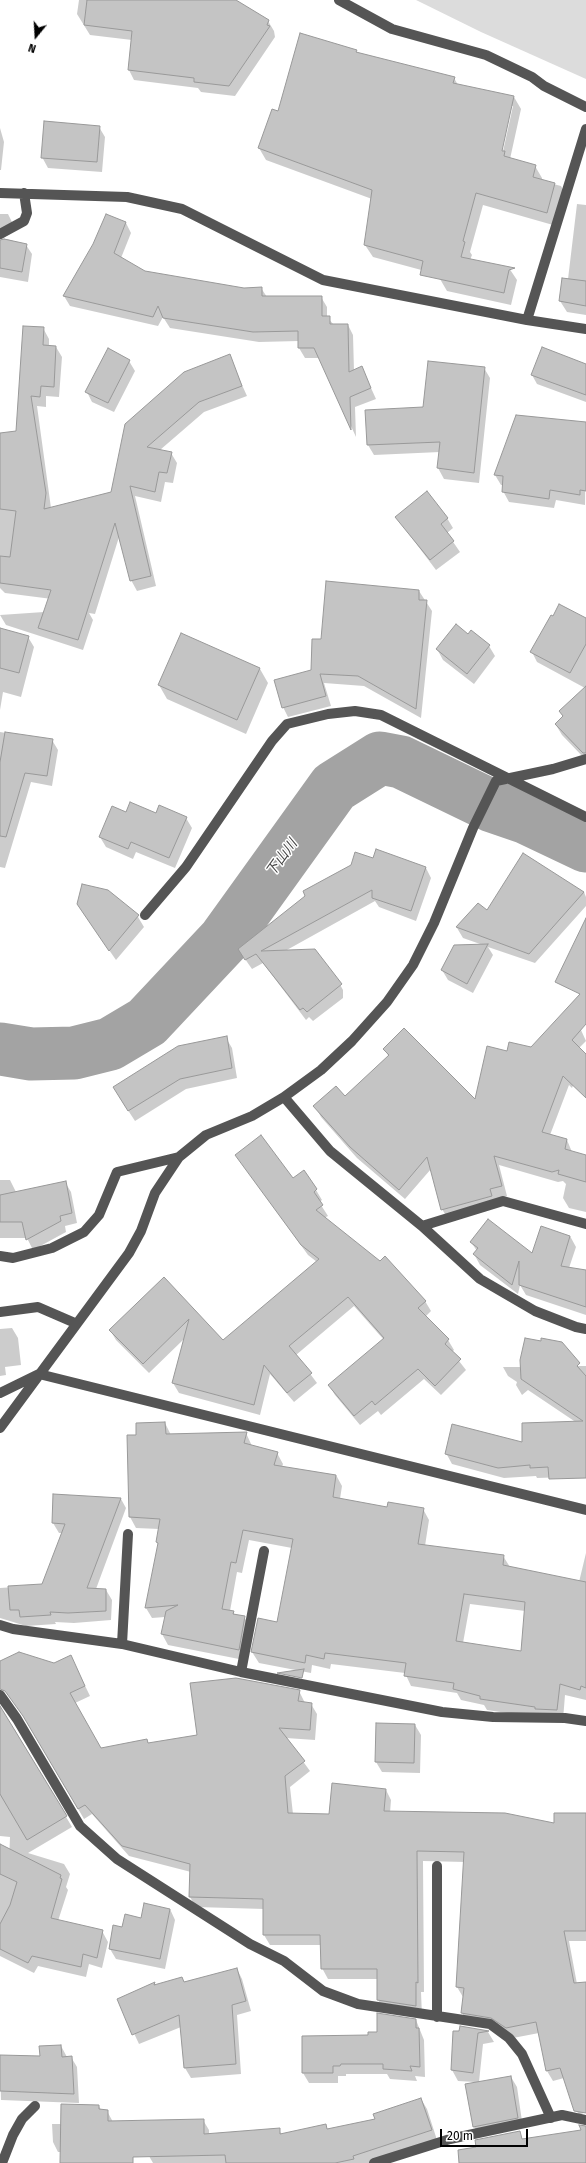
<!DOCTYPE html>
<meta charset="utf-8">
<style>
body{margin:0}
#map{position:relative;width:586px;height:2163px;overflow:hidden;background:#fff;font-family:"Fira Sans",sans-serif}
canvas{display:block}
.north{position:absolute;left:16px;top:16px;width:40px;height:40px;-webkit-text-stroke:3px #fff;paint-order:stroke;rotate:198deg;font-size:11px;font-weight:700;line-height:16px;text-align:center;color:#000}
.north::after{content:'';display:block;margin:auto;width:14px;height:18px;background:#000;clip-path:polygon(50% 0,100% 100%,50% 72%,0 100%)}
.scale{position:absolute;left:440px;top:2129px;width:88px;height:18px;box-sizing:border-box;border:2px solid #000;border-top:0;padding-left:5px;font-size:12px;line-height:14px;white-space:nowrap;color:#000;-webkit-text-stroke:3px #fff;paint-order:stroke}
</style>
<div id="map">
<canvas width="586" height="2163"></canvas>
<div class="north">N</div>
<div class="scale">20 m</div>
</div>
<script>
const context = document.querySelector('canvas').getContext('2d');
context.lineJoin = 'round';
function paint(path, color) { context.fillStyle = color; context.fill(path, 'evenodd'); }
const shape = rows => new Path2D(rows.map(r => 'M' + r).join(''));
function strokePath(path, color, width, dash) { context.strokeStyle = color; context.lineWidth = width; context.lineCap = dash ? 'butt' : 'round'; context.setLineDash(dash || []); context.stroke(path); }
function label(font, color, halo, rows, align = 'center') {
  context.font = font + ' "Fira Sans","Noto Sans JP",sans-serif'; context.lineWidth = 3; context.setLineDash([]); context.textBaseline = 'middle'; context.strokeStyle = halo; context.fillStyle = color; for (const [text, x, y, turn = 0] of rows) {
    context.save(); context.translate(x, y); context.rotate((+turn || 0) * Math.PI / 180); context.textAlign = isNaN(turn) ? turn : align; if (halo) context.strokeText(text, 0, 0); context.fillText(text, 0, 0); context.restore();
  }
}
paint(shape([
 [416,0,586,0,586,79,481,32]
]), '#dcdcdc');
paint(shape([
 [79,0,235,0,268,21,274,31,275,37,235,96,201,92,198,88,134,80,129,70,132,40,90,35,77,14],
 [356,51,358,54,454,78,458,85,514,97,521,109,510,159,535,166,542,178,542,181,561,186,568,199,560,227,483,205,470,252,472,255,470,260,509,268,517,280,511,305,447,291,440,279,440,275,373,257,365,245,372,199,266,160,259,148,279,113],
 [511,106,513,106,502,156,500,155],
 [99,127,105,137,102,172,48,168,42,157],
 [0,128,4,142,1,170,0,170],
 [577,204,586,205,586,315,567,312,560,301,568,279],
 [0,214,8,214,13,224,13,232,0,240],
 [126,223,131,233,121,258,144,272,244,289,261,288,267,297,321,297,327,307,327,317,334,325,348,325,353,335,354,371,362,368,376,399,355,407,356,437,320,358,305,358,299,348,299,341,259,342,170,328,163,317,158,326,70,306,64,296],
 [7,239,26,245,32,254,28,282,0,277,0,240],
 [43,328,49,339,49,346,56,347,62,357,59,397,46,396,46,407,37,406,51,508,112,492,126,424,229,356,247,396,204,412,160,450,171,453,177,463,173,483,165,482,161,502,135,496,156,586,137,591,131,580,119,537,95,614,89,613,93,620,83,650,6,625,0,615,73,610,52,599,5,593,0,588,0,434,17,432],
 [129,361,135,371,114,412,92,402,87,392],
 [586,366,586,402,537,384,532,375],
 [484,368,490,378,479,483,444,479,438,468,440,452,374,455,368,445,366,411,424,408],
 [586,423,585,505,556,500,554,508,509,502,503,491,503,485,501,485,495,475],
 [396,517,447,518,453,528,447,533,460,552,436,570],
 [419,591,432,611,421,718,364,686,324,683,331,706,288,717,283,707,312,671,322,641],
 [586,620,586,756,584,758,562,735,556,725,564,718,560,712,585,688,537,662,532,652],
 [0,630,28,637,34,647,21,697,3,692,0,710],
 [471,631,489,646,495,656,474,684,443,660,437,649,468,635],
 [260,669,268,683,246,734,167,699,159,685],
 [0,732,52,740,58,750,52,786,31,782,5,868,0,867],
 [126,813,156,814,186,818,192,828,175,868,136,852,133,859,106,847,100,837],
 [373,859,426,868,431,878,416,921,379,907,375,901,285,951,337,979,343,990,343,998,313,1021,309,1017,306,1020,263,963,252,969,245,959],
 [107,891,138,917,144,927,116,960,84,914],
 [584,892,586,897,586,906,535,963,488,947,493,955,473,993,448,980,442,970,483,945,463,938,457,928,478,904,487,912],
 [581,1030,586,1041,579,1048,584,1058,572,1088,569,1085,550,1135,567,1140,572,1152,586,1156,586,1212,569,1208,563,1198,566,1184,563,1181,558,1182,499,1165,507,1196,448,1219,442,1209,431,1169,405,1199,357,1158,321,1117,315,1106,344,1097,389,1057,384,1049,476,1101,508,1052,531,1048],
 [226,1038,232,1048,237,1078,186,1089,135,1121,120,1098],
 [236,1155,316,1190,322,1200,319,1202,328,1216,324,1218,425,1301,431,1311,425,1317,448,1340,454,1350,452,1352,466,1370,441,1395,424,1379,381,1415,378,1411,360,1425,335,1395,329,1385,384,1340,354,1306,296,1355,317,1383,294,1402,270,1374,260,1415,179,1393,173,1383,184,1339,149,1373,116,1340,110,1330,164,1278,223,1342,317,1262,308,1255],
 [0,1180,10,1180,16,1192,65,1182,71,1192,77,1223,65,1226,66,1232,33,1250,27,1238,0,1238],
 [570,1236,576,1247,569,1268,586,1271,586,1315,526,1295,520,1285,518,1294,480,1265,474,1254,477,1251,471,1242,532,1255],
 [12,1328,18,1338,21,1365,5,1367,6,1375,0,1376,0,1329],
 [526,1339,561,1366,586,1366,586,1429,528,1390,522,1395,516,1385,517,1382,508,1376,503,1367,520,1367],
 [165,1423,171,1435,246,1433,252,1446,277,1453,283,1464,282,1467,336,1475,342,1486,340,1499,388,1509,423,1509,429,1520,425,1546,503,1556,510,1567,579,1582,586,1553,586,1700,565,1695,563,1720,541,1718,487,1710,484,1705,461,1700,457,1693,411,1686,405,1673,331,1664,330,1669,312,1665,311,1673,259,1663,252,1652,278,1623,292,1548,249,1540,242,1573,237,1572,230,1611,233,1612,235,1615,244,1617,251,1628,244,1660,168,1645,162,1634,165,1617,152,1618,146,1608,159,1545,157,1542,159,1529,136,1528,130,1517,128,1436,137,1436],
 [470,1604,525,1611,522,1652,463,1643],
 [523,1444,569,1477,537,1478,536,1476,504,1478,452,1464,446,1453],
 [54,1495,121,1499,126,1508,96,1589,106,1590,112,1600,111,1620,74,1623,55,1622,56,1624,26,1626,0,1618,0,1588,43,1585,63,1533,59,1533,53,1523],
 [0,1662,76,1667,90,1696,75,1703,101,1749,147,1741,149,1744,198,1736,299,1691,305,1703,311,1704,317,1714,315,1740,286,1738,310,1771,290,1787,293,1814,330,1815,386,1790,391,1800,390,1813,555,1824,586,1814,586,1941,569,1941,577,1984,586,1983,586,2112,579,2115,573,2105,564,2078,553,2081,547,2071,539,2033,513,2038,498,2028,468,2023,462,2013,463,1997,457,1987,465,1862,423,1861,424,1992,421,1992,422,2016,384,2010,378,2000,378,1979,328,1979,322,1968,321,1945,270,1945,264,1935,264,1909,196,1907,190,1897,191,1872,129,1856,92,1814,84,1819,29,1725],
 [0,1718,15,1730,72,1827,28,1853,64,1864,70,1874,66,1887,68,1890,58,1921,102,1931,108,1942,102,1968,89,1964,86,1977,38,1966,34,1973,0,1956,0,1861,9,1861,10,1837,0,1836],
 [415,1725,421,1735,420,1773,382,1772,376,1762],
 [170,1909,175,1920,165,1969,116,1959,110,1949,123,1928],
 [237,1969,242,1979,251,2011,237,2015,241,2074,191,2078,185,2068,181,2027,139,2044,118,1999,155,1984,156,1986,184,1982],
 [416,2020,424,2040,425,2077,415,2076,417,2081,390,2079,387,2074,346,2074,346,2076,338,2076,338,2083,309,2083,303,2073,303,2037,369,2036],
 [461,2027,488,2032,494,2042,483,2044,479,2082,511,2077,517,2087,523,2128,480,2137,474,2127,466,2085,475,2082,458,2081,452,2070,454,2032,460,2032],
 [61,2046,67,2057,71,2057,77,2067,79,2103,1,2100,0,2056,41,2057],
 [421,2099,427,2109,437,2140,369,2163,153,2163,149,2156,108,2153,108,2163,61,2163,61,2152,58,2152,53,2142,52,2124,62,2124,99,2106,101,2110,107,2111,113,2122,203,2120,209,2130,209,2135,279,2130,282,2135,325,2125,328,2130,376,2119]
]), '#0003');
strokePath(shape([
 [0,1049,31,1054,74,1053,110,1044,147,1022,224,940,334,787,380,758,401,762,492,806,527,818,586,846]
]), '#a3a3a3', 53);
const building = shape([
 [87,0,236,0,269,20,267,25,270,26,229,86,194,82,194,78,128,70,132,31,84,25,87,0],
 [300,33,357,50,356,52,455,77,453,83,514,96,502,151,505,151,504,156,536,165,533,177,555,183,547,213,476,193,463,241,465,242,461,257,515,268,509,270,504,293,420,275,423,261,364,245,372,190,258,148,272,109,278,111,300,33],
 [44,121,100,126,97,162,41,158,44,121],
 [106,214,126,222,114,253,145,271,244,288,262,287,262,296,322,296,322,316,330,316,330,324,348,324,349,372,362,366,371,388,350,397,351,430,314,348,298,348,298,331,253,332,163,318,158,306,153,317,63,296,93,244,106,214],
 [4,239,27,244,22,272,0,268,0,240,4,239],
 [562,278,586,281,586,306,559,301,562,278],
 [23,326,44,327,43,345,56,346,54,387,41,386,40,397,31,396,46,493,44,509,111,492,125,424,184,372,230,354,242,386,199,402,147,447,172,452,167,473,159,472,155,492,130,486,151,576,130,581,115,523,78,640,38,628,51,590,0,583,0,556,10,557,16,511,0,509,0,433,16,431,23,326],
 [542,347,586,364,586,395,531,375,542,347],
 [108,348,130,360,108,403,85,392,108,348],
 [428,361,485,367,474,473,437,468,440,442,367,445,365,410,423,407,428,361],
 [516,415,586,422,586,491,580,490,580,495,550,490,549,499,502,492,503,476,494,475,516,415],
 [427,491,448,518,441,524,454,541,430,560,395,517,427,491],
 [326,581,419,590,419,600,427,600,416,709,358,676,320,674,326,696,282,708,274,680,311,670,312,639,321,639,326,581],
 [559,604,586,618,586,644,570,673,530,652,551,615,553,616,559,604],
 [456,624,468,634,471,630,490,645,467,674,436,649,456,624],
 [0,628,29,636,19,673,0,668,0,628],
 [181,633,260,668,237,720,158,685,181,633],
 [586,686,586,753,583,753,555,724,563,716,559,711,586,686],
 [5,732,53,739,47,776,25,773,6,837,0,836,0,762,5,732],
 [130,802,156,813,159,805,187,817,169,858,131,842,128,849,99,837,112,806,126,812,130,802],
 [376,849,426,867,411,911,372,898,372,890,261,951,315,949,342,984,307,1012,303,1008,300,1010,256,954,245,960,238,949,305,896,303,891,351,865,355,852,373,858,376,849],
 [523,853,584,892,529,954,456,927,478,903,487,910,523,853],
 [82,884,108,890,139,915,109,951,77,904,82,884],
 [586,918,586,1024,572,1040,586,1054,586,1098,563,1076,542,1132,567,1139,565,1149,586,1155,586,1182,558,1174,559,1170,552,1172,494,1156,502,1186,490,1189,492,1196,441,1210,427,1157,399,1190,350,1147,313,1106,336,1086,345,1096,389,1055,383,1049,404,1028,475,1099,487,1046,507,1051,509,1042,531,1047,580,994,555,982,586,918],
 [488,944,467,984,441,970,454,945,488,944],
 [227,1036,232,1068,180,1079,128,1111,113,1087,178,1046,227,1036],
 [261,1135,293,1178,304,1170,317,1189,314,1192,323,1205,316,1210,380,1261,385,1256,426,1301,418,1308,449,1339,445,1344,461,1359,435,1386,418,1369,375,1405,372,1401,354,1416,328,1385,384,1338,348,1297,289,1346,312,1373,287,1393,264,1365,254,1405,172,1383,189,1319,143,1364,109,1330,164,1277,223,1340,319,1259,301,1245,235,1155,261,1135],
 [66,1181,72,1213,60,1216,61,1221,26,1240,22,1222,0,1222,0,1195,66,1181],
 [488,1219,532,1253,541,1226,570,1236,561,1266,586,1270,586,1307,519,1285,519,1261,512,1285,473,1254,478,1248,470,1242,488,1219],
 [525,1338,541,1341,541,1338,562,1342,580,1363,577,1366,586,1376,586,1478,549,1479,548,1467,530,1468,530,1465,498,1468,445,1454,452,1424,522,1442,522,1423,583,1421,521,1379,520,1360,525,1338],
 [165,1422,166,1434,247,1432,244,1443,278,1452,274,1465,336,1475,333,1497,387,1507,388,1502,424,1508,418,1544,504,1555,503,1565,586,1582,586,1688,581,1686,580,1690,560,1684,557,1710,535,1709,535,1707,480,1699,480,1696,453,1689,454,1683,404,1676,406,1663,325,1653,324,1659,306,1655,305,1663,251,1652,258,1618,277,1622,293,1539,243,1530,236,1563,231,1562,222,1609,234,1611,233,1614,245,1616,239,1650,161,1634,166,1611,178,1605,145,1608,158,1543,156,1542,160,1519,129,1517,127,1435,136,1435,136,1423,165,1422],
 [464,1594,525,1602,521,1651,456,1641,464,1594],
 [53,1494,121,1498,87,1588,106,1589,106,1611,68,1613,50,1612,51,1615,20,1617,19,1610,10,1610,8,1586,42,1584,65,1524,52,1523,53,1494],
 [19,1652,54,1663,71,1655,85,1686,70,1693,101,1748,147,1739,148,1743,197,1735,190,1683,236,1678,300,1690,298,1701,312,1703,310,1730,279,1728,305,1761,285,1776,288,1813,329,1814,332,1783,386,1789,384,1811,505,1813,554,1823,554,1813,586,1813,586,1931,564,1931,574,1983,586,1982,586,2113,574,2111,560,2068,546,2071,536,2022,506,2028,491,2018,461,2013,464,1988,456,1987,464,1852,417,1851,418,1983,416,1982,416,2006,377,2000,377,1969,321,1969,320,1935,263,1935,263,1899,189,1897,190,1864,122,1846,85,1805,78,1809,23,1716,5,1691,0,1689,0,1661,19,1652],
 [304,1669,302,1678,277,1673,304,1669],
 [0,1706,67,1816,27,1840,0,1794,0,1706],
 [376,1723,415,1724,414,1763,375,1762,376,1723],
 [0,1844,61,1875,60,1878,62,1879,51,1918,103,1930,97,1958,83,1954,81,1967,32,1956,28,1963,0,1949,0,1924,10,1905,17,1882,0,1874,0,1844],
 [144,1903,170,1909,160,1959,109,1949,113,1925,122,1927,125,1914,141,1918,144,1903],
 [237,1968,246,2001,232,2005,236,2064,184,2068,179,2015,132,2035,117,1999,155,1982,154,1985,182,1977,184,1982,237,1968],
 [377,2013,416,2019,416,2028,419,2028,420,2067,410,2066,412,2071,383,2069,383,2064,341,2064,340,2066,333,2066,333,2073,302,2073,302,2036,368,2035,368,2032,377,2032,377,2013],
 [460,2026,489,2031,478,2033,473,2073,451,2070,453,2031,459,2031,460,2026],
 [61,2045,62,2057,72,2056,74,2094,0,2091,0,2055,40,2056,39,2046,61,2045],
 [511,2076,518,2118,473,2127,465,2084,511,2076],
 [421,2098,432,2130,353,2156,354,2159,335,2163,226,2163,225,2155,133,2157,133,2163,60,2163,61,2104,99,2105,99,2109,108,2110,108,2121,204,2119,204,2134,280,2128,280,2134,326,2124,327,2129,375,2119,373,2114,421,2098],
 [579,2125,586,2126,586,2163,459,2163,458,2150,476,2147,475,2140,520,2131,522,2139,581,2130,579,2125]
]);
paint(building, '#c4c4c4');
strokePath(building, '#999', 1);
strokePath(shape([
 [339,0,392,29,486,55,532,77,544,86,586,107],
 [0,193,127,197,182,209,323,280,527,320,586,329],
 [0,234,24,221,27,213,24,193],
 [527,320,586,129],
 [145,915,186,867,272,741,287,724,328,714,355,711,381,715,586,817],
 [284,1097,330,1151,422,1226,480,1279,535,1311,576,1327,586,1329],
 [422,1226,503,1201,586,1224],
 [0,1256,13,1258,52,1248,84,1232,99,1215,117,1172,179,1157],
 [0,1312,38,1307,75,1323],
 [0,1393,39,1374,586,1510],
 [0,1428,129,1253,141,1231,155,1193,179,1157,206,1135,252,1116,284,1097,321,1070,352,1041,387,1002,413,965,434,923,473,828,496,781,553,769,586,759],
 [0,1625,13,1629,122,1644,241,1672,442,1712,493,1717,565,1718,586,1721],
 [122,1644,128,1534],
 [241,1672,264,1551],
 [0,1695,17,1719,80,1826,117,1859,250,1944,284,1961,323,1991,358,2004,490,2024,509,2038,522,2054,551,2118],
 [437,2017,437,1866],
 [2,2163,13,2135,22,2119,35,2106],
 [374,2163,450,2139,562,2115,586,2120]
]), '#555', 10);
label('italic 14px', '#444', '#fff', [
 ["下山川",282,858,-54]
]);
</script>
